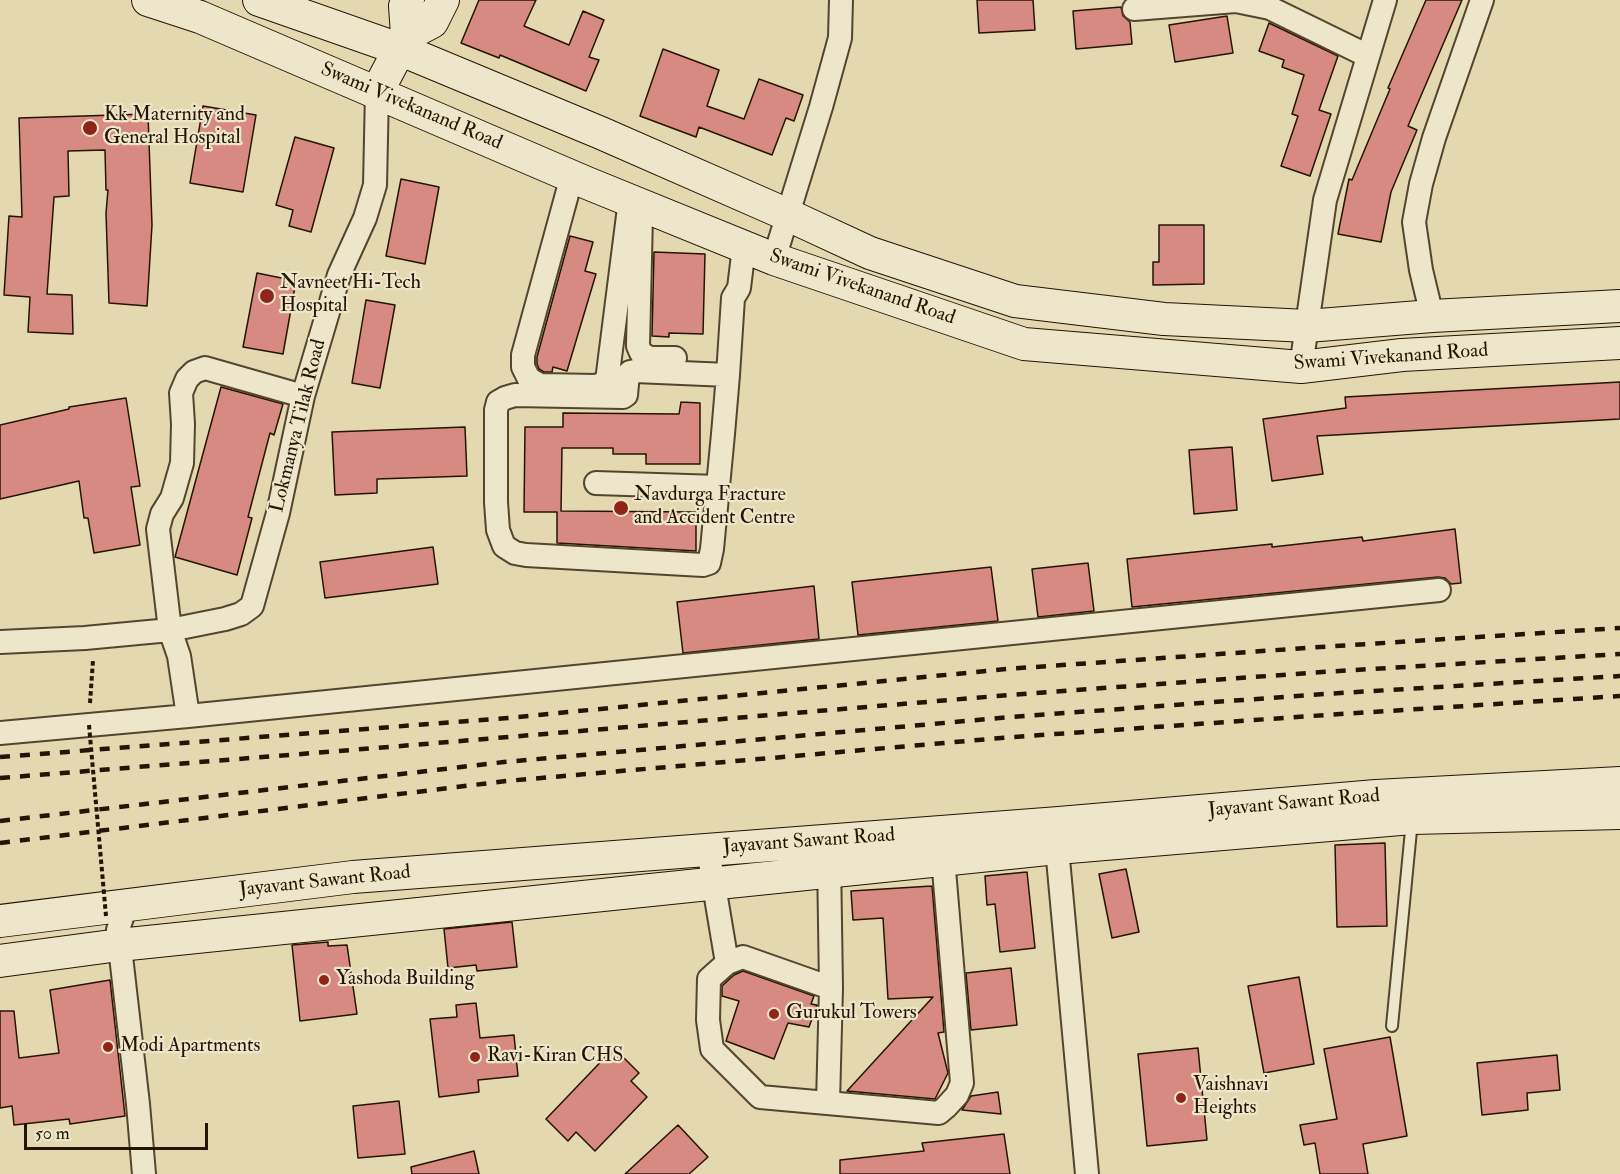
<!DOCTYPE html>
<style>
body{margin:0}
#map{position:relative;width:1620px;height:1174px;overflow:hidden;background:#e3d8af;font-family:"IM FELL Double Pica",serif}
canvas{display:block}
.scale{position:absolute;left:24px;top:1123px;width:184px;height:27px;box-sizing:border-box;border:3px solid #251404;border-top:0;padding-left:8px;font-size:18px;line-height:21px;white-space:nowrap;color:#251404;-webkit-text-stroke:4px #ede6cb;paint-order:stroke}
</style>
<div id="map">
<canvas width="1620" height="1174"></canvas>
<div class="scale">50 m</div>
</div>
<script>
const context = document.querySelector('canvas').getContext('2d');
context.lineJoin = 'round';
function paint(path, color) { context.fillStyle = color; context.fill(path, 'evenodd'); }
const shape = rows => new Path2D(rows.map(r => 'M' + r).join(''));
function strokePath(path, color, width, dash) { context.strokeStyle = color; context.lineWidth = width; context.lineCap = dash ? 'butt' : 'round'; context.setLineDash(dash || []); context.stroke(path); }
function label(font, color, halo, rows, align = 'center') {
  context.font = font + ' "IM FELL Double Pica",serif'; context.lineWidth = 4.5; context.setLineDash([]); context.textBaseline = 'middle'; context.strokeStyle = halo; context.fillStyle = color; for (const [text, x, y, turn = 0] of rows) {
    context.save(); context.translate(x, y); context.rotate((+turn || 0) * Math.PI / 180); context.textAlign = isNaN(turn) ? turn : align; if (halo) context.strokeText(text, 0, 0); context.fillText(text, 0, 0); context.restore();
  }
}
const building = shape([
 [479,0,536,0,524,26,569,45,583,11,604,20,589,57,599,60,586,91,500,55,499,58,461,43,479,0],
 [977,0,1033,0,1035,30,979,33,977,0],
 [1426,0,1462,0,1408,126,1417,130,1391,192,1381,242,1338,234,1349,179,1352,180,1390,89,1388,88,1426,0],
 [1121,7,1123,16,1130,22,1132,44,1076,49,1073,11,1121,7],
 [1227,16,1233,53,1175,62,1169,25,1227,16],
 [1269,23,1338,56,1319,110,1331,114,1310,176,1281,166,1298,116,1292,114,1304,75,1282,67,1284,60,1259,51,1269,23],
 [663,49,719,70,707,106,744,119,759,79,803,95,794,121,786,118,772,155,699,127,696,137,640,116,663,49],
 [203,106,256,115,243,192,190,183,203,106],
 [148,114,152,225,147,306,109,303,106,213,108,190,106,190,105,150,68,151,69,196,54,197,47,294,72,295,73,334,28,332,30,297,4,295,9,216,22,217,19,118,148,114],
 [295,137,334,148,311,232,289,226,293,210,276,205,295,137],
 [401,179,439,187,425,264,386,256,401,179],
 [1159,225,1204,225,1204,284,1153,285,1153,262,1159,262,1159,225],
 [570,236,593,242,585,271,596,274,567,371,553,367,552,372,544,372,539,369,537,364,537,357,570,236],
 [654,252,705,254,703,334,669,333,669,337,652,336,654,252],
 [257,273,296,281,283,354,243,347,257,273],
 [366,300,395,305,380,388,352,383,366,300],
 [1620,382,1620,419,1317,436,1323,474,1272,481,1263,419,1346,408,1345,397,1620,382],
 [221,387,283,404,274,435,270,433,248,517,252,518,237,575,175,557,221,387],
 [126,398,140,486,131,487,140,545,94,553,88,518,84,518,79,481,0,499,0,425,69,409,69,407,126,398],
 [681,402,700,403,700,464,646,464,646,454,613,454,613,448,562,448,561,511,696,512,696,551,557,543,557,512,524,512,525,427,563,427,563,413,679,414,681,402],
 [465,427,467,476,377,479,377,493,335,495,332,432,465,427],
 [1232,447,1237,510,1194,514,1189,450,1232,447],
 [1455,529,1461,583,1451,584,1445,578,1438,577,1132,607,1127,559,1272,544,1272,547,1362,537,1363,541,1455,529],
 [433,547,438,584,325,598,320,562,433,547],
 [1088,563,1094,611,1038,617,1032,569,1088,563],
 [991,567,998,621,858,635,852,582,991,567],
 [814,586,819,639,683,653,677,602,814,586],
 [1385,843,1387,926,1337,927,1335,845,1385,843],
 [1126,869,1139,932,1112,938,1099,874,1126,869],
 [1027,872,1035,948,1000,952,995,904,987,905,985,876,1027,872],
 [932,886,944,1032,938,1033,948,1073,935,1099,847,1091,933,997,888,999,883,918,853,920,851,891,932,886],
 [512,922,517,967,477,971,476,965,448,968,444,929,512,922],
 [328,942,328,946,347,945,357,1014,300,1021,292,945,328,942],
 [1011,968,1017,1025,971,1030,966,973,1011,968],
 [743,971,814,996,811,1004,817,1005,809,1027,788,1023,774,1059,726,1041,739,1001,722,996,722,986,734,975,743,971],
 [1299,977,1314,1064,1264,1073,1248,986,1299,977],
 [110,980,125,1116,70,1124,69,1119,14,1125,12,1106,0,1108,0,1011,14,1011,19,1058,59,1053,50,990,110,980],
 [476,1003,480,1038,514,1035,518,1076,478,1080,479,1092,439,1097,430,1019,457,1017,456,1005,476,1003],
 [1390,1037,1407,1136,1363,1144,1368,1174,1320,1174,1315,1143,1304,1145,1300,1125,1337,1119,1324,1049,1390,1037],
 [614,1048,639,1073,631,1081,647,1097,595,1151,576,1132,568,1141,546,1119,614,1048],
 [1198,1048,1207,1140,1147,1146,1138,1054,1198,1048],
 [1557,1055,1560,1090,1527,1093,1528,1110,1482,1115,1477,1063,1557,1055],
 [998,1092,1001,1114,962,1110,971,1096,998,1092],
 [399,1101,405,1154,358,1158,353,1106,399,1101],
 [678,1125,708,1157,689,1174,625,1174,678,1125],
 [1004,1134,1010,1174,840,1174,840,1160,924,1151,922,1143,1004,1134],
 [474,1151,479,1174,412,1174,411,1167,474,1151]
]);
paint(building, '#d78a82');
strokePath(building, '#251404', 1.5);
const lane = shape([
 [1392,1026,1412,820]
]);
const street = shape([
 [1134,9,1236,1,1270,8,1368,56],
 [572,176,523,355,523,367,529,379,540,385,597,386,607,381,630,200],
 [641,215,638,346,641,353,650,358,675,358],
 [774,259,821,107,840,38,841,0],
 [1432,316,1421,270,1414,222,1421,184,1434,138,1482,0],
 [1301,367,1325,200,1385,0],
 [728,375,635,371,630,372,628,374,626,395,623,397,515,395,505,398,498,402,496,410,496,502,498,530,504,546,515,553,526,555,703,565,709,563,712,549,723,434,728,375,733,298,739,288,744,247],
 [596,483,718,487],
 [0,642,85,638,170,630,225,619,241,614,252,606,278,513,303,396,339,275,365,218,375,185,377,92],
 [188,716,179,656,170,630,158,529,162,514,172,498,182,463,183,424,181,393,187,379,194,372,205,368,303,396],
 [0,733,188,716,1439,590],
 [1057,848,1087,1174],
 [708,850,727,963],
 [126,905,118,930,138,1104,144,1174],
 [831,988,743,957,727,963,709,979,708,1020,712,1049,760,1097,939,1113,946,1107,957,1095,962,1083,942,846],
 [828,1103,831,988,829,859]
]);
const secondary = shape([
 [148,0,200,17,587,183,774,259,1024,344,1301,367,1402,355,1620,343],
 [259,0,399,49,601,133,788,215,870,253,1015,301,1164,319,1307,326,1432,316,1620,306],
 [407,35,405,6,408,0],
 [377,92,407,35,432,22,443,0],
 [0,921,353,877,1059,823,1376,796,1620,783],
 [0,961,119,945,1057,848,1412,818,1620,813]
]);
strokePath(lane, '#54452f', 14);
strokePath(street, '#54452f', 26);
strokePath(secondary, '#251404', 34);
strokePath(shape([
 [90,703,93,660]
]), '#251404', 4, [4.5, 3]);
strokePath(lane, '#ede6cb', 10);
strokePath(street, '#ede6cb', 22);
strokePath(secondary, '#ede6cb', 32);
strokePath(shape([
 [0,757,508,718,1006,669,1320,647,1620,628],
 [0,778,401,746,1009,695,1322,672,1620,654],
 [0,821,504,762,1011,717,1324,694,1620,676],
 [0,843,506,781,1013,737,1326,715,1620,696]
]), '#251404', 4.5, [10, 10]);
strokePath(shape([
 [89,725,106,916]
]), '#251404', 4, [4.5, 3]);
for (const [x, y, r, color] of [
 [90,128,8,"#8f2418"],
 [267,296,8,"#8f2418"],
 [621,508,8,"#8f2418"],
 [324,980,6,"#8f2418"],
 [774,1014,6,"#8f2418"],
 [108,1047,6,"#8f2418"],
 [475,1057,6,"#8f2418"],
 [1181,1098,6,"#8f2418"]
]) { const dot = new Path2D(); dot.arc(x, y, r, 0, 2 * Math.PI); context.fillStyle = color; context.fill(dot); strokePath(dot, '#ede6cb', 2); }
label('20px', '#251404', '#ede6cb', [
 ["Swami Vivekanand Road",411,107,23],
 ["Swami Vivekanand Road",862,288,19],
 ["Swami Vivekanand Road",1391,358,-4],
 ["Lokmanya Tilak Road",299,426,-76],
 ["Jayavant Sawant Road",1294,804,-5],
 ["Jayavant Sawant Road",809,842,-4],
 ["Jayavant Sawant Road",325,882,-6]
]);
label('20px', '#251404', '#ede6cb', [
 ["Kk Maternity and",104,116],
 ["General Hospital",104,139],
 ["Navneet Hi-Tech",280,284],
 ["Hospital",280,307],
 ["Navdurga Fracture",634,496],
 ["and Accident Centre",634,519],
 ["Yashoda Building",336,980],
 ["Gurukul Towers",786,1014],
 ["Modi Apartments",120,1047],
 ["Ravi-Kiran CHS",487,1057],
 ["Vaishnavi",1193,1086],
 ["Heights",1193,1109]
], 'left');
</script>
